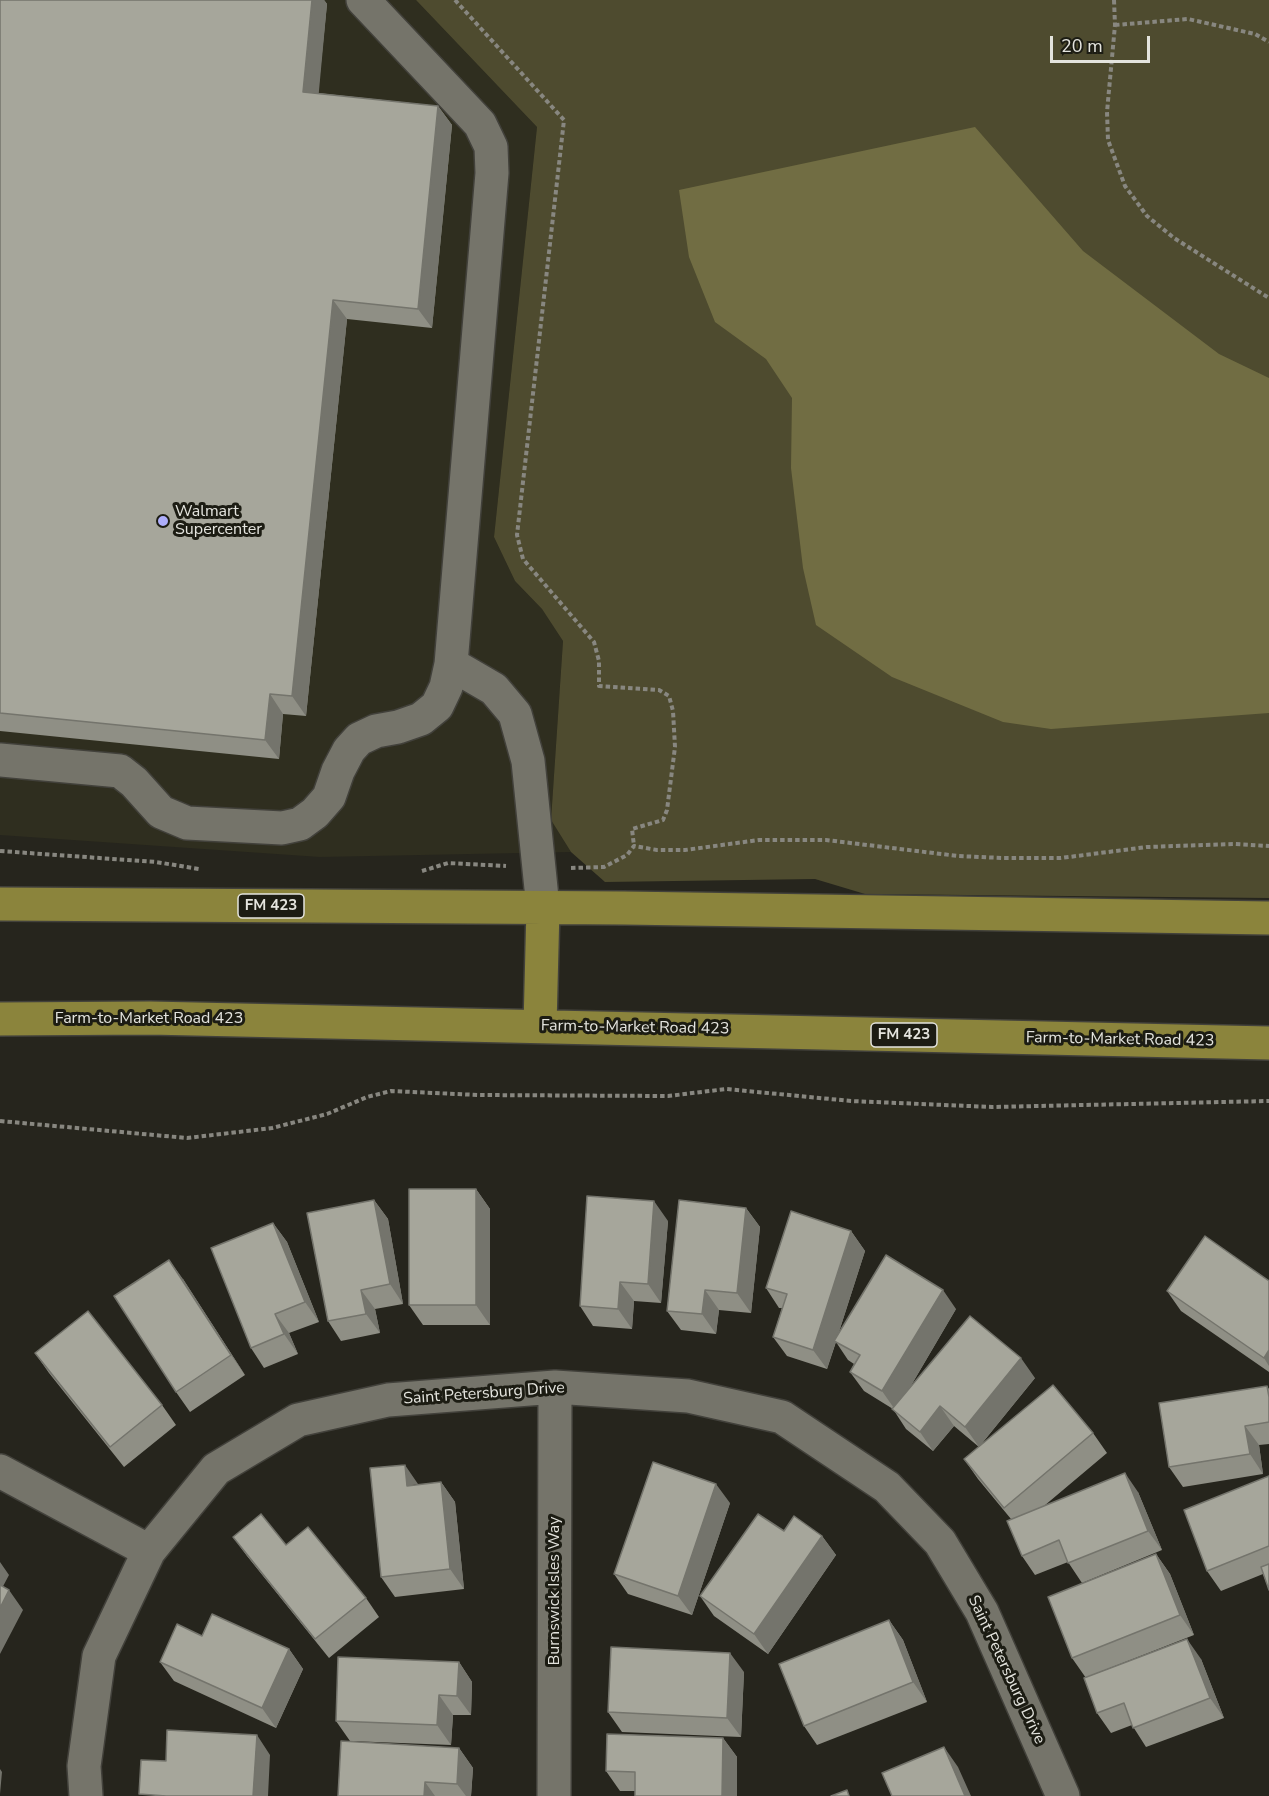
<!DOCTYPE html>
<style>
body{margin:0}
#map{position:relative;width:1269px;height:1796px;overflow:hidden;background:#26251d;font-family:"Nunito Sans",sans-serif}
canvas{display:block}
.scale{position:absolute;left:1050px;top:36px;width:100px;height:27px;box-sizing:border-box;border:3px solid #e4e4de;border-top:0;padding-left:8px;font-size:18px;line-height:21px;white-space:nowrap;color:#e4e4de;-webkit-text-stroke:4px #1c1c13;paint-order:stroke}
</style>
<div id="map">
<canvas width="1269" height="1796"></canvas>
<div class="scale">20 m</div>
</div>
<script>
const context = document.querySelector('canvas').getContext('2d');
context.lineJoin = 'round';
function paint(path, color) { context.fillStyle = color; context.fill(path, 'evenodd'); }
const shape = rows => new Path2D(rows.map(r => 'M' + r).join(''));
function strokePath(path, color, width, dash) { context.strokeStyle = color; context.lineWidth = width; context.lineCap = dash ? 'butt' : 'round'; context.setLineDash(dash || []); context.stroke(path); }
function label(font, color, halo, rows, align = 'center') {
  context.font = font + ' "Nunito Sans",sans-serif'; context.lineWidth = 6; context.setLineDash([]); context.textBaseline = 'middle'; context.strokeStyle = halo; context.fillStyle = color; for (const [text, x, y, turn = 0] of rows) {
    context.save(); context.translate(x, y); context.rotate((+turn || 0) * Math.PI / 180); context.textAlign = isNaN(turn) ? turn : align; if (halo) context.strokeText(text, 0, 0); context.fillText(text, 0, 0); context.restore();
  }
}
paint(shape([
 [0,0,416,0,537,127,494,537,515,581,542,609,563,641,551,820,571,852,320,857,0,835]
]), '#2f2e1f');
paint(shape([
 [416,0,1269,0,1269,898,865,894,815,879,605,882,571,852,551,820,563,641,542,609,515,581,494,537,537,127]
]), '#4e4b2f');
paint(shape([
 [975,127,1083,251,1219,354,1269,378,1269,713,1051,729,1003,722,892,677,816,625,803,568,791,468,792,398,766,359,715,322,689,257,679,190]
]), '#716d43');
const minor = shape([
 [451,664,494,689,515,714,528,761,543,908],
 [0,760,120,771,134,782,161,812,187,823,282,828,300,824,315,813,329,797,338,771,349,750,359,739,376,731,398,727,421,719,437,706,446,687,451,664,492,173,491,147,480,124,363,0],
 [0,1471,149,1551],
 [86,1796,84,1766,99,1656,149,1551,216,1469,298,1420,388,1400,555,1387,688,1396,782,1417,887,1487,940,1542,982,1612,1063,1796],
 [554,1796,555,1387]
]);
const major = shape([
 [0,904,624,908,1269,918],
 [0,1019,150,1018,1269,1043],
 [540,1026,543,908]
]);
strokePath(minor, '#42413b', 36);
strokePath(major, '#42413b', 36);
strokePath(shape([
 [455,0,564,120,517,535,523,559,594,642,599,661,599,686,659,690,669,696,673,711,675,747,667,810,663,820,632,829,634,846],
 [1114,0,1115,25,1107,112,1108,140,1125,186,1147,216,1174,238,1269,298],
 [1115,25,1188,19,1255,34,1269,42],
 [0,851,156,862,199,869],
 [571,868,604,867,627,855,634,846,657,850,685,850,759,840,826,840,958,856,1002,858,1061,858,1147,847,1235,844,1269,846],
 [422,871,448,863,506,866],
 [0,1121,187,1138,272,1128,327,1114,367,1097,391,1091,478,1095,668,1096,726,1089,851,1101,992,1107,1269,1101]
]), '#888780', 4, [4.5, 3]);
strokePath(minor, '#75746a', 33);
strokePath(major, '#8b843c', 33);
paint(shape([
 [0,0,324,0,327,4,318,93,438,106,452,125,432,328,347,319,306,716,283,714,279,759,0,731],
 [476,1189,490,1209,490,1325,423,1325,409,1305],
 [374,1200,388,1219,403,1304,375,1309,380,1333,341,1341,328,1321],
 [746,1208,760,1227,751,1313,719,1310,716,1334,681,1330,667,1311],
 [668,1221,661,1303,634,1301,632,1329,593,1326,580,1306],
 [273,1223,287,1242,319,1322,289,1333,298,1354,264,1368,251,1348],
 [851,1231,865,1251,838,1335,956,1309,909,1389,1035,1378,979,1447,954,1426,933,1451,906,1429,893,1409,864,1391,850,1372,854,1364,848,1360,836,1342,827,1369,787,1356,773,1337,782,1308,779,1308,766,1288],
 [183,1279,245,1375,190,1412,176,1392],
 [1269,1281,1269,1372,1181,1311,1167,1291],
 [35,1353,162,1405,176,1425,124,1467,49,1373],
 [1267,1386,1269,1389,1269,1444,1259,1445,1263,1474,1183,1487,1169,1467],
 [1093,1433,1107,1453,1044,1506,1138,1492,1162,1550,1082,1583,1068,1562,1035,1575,1022,1556,1011,1519,978,1479,964,1459],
 [1269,1476,1269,1590,1263,1574,1221,1591,1207,1571],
 [441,1482,455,1502,464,1589,395,1597,381,1577,418,1485],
 [730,1503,692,1615,628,1594,614,1574],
 [822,1536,836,1555,768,1654,714,1616,700,1596],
 [233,1537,286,1545,366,1598,379,1617,329,1658,247,1556],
 [1156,1554,1170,1574,1194,1635,1092,1675,1201,1659,1224,1718,1146,1747,1132,1725,1111,1733,1097,1713,1086,1678,1072,1658],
 [889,1620,903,1640,927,1702,817,1745,804,1726],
 [289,1649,303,1669,276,1728,174,1681,160,1662],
 [459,1662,472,1682,471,1715,453,1715,451,1745,350,1741,336,1721],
 [744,1672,741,1737,622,1732,608,1712],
 [723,1738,737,1757,737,1796,635,1796,635,1791,620,1791,606,1771],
 [459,1748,473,1768,471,1796,338,1796]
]), '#8f8f85');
paint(shape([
 [312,0,324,0,327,4,317,112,303,92],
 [438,106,452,125,432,328,418,309],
 [333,300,347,319,306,716,292,696],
 [270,694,283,714,279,759,265,740],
 [476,1189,490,1209,490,1325,476,1305],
 [374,1200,388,1219,403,1304,390,1284],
 [654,1201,668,1221,661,1303,648,1284],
 [746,1208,760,1227,751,1313,737,1293],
 [273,1223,287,1242,319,1322,305,1302],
 [851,1231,865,1251,827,1369,813,1350],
 [169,1260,183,1279,245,1375,231,1355],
 [620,1282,634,1301,632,1329,618,1309],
 [361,1290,375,1309,380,1333,366,1314],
 [705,1290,719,1310,716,1334,702,1314],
 [943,1290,956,1309,896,1411,882,1391],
 [275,1314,289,1333,298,1354,284,1334],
 [1269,1350,1269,1366,1264,1358],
 [1021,1358,1035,1378,979,1447,965,1427],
 [940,1406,954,1426,933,1451,920,1432],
 [1245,1426,1259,1445,1263,1474,1250,1454],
 [405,1465,418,1484,407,1486],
 [1125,1473,1138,1492,1162,1550,1148,1531],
 [441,1482,455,1502,464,1589,450,1569],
 [716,1484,730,1503,692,1615,678,1596],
 [822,1536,836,1555,768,1654,754,1634],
 [1156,1554,1170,1574,1194,1635,1180,1615],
 [0,1562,9,1575,0,1592],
 [9,1590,23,1610,0,1654,0,1608],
 [889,1620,903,1640,927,1702,913,1682],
 [1187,1639,1201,1659,1224,1718,1210,1698],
 [289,1649,303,1669,276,1728,262,1708],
 [730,1653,744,1672,741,1737,727,1718],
 [459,1662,472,1682,471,1715,457,1696],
 [439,1695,453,1715,451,1745,437,1725],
 [257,1735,270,1755,268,1796,253,1796],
 [723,1738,737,1757,737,1796,722,1796],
 [944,1747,958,1767,971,1796,965,1796],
 [459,1748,473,1768,471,1796,466,1796,457,1784],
 [0,1769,2,1772,0,1794],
 [425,1782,435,1796,424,1796]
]), '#74746c');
const building = shape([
 [0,0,312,0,303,92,438,106,418,309,333,300,292,696,270,694,265,740,0,713,0,0],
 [409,1189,476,1189,476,1305,409,1305,409,1189],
 [587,1196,654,1201,648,1284,620,1282,618,1309,580,1306,587,1196],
 [374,1200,390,1284,361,1290,366,1314,328,1321,307,1213,374,1200],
 [679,1200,746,1208,737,1293,705,1290,702,1314,667,1311,679,1200],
 [791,1211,851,1231,813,1350,773,1337,787,1294,766,1288,791,1211],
 [273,1223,305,1302,275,1314,284,1334,251,1348,211,1248,273,1223],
 [1205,1236,1269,1281,1269,1350,1264,1358,1167,1291,1205,1236],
 [886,1255,943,1290,882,1391,850,1372,860,1355,834,1341,886,1255],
 [169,1260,231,1355,176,1392,114,1296,169,1260],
 [88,1311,162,1405,110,1447,35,1353,88,1311],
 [970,1316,1021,1358,965,1427,940,1406,920,1432,892,1409,970,1316],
 [1053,1385,1093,1433,1004,1508,964,1459,1053,1385],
 [1267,1386,1269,1397,1269,1422,1245,1426,1250,1454,1169,1467,1159,1403,1267,1386],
 [653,1462,716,1484,678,1596,614,1574,653,1462],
 [405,1465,407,1486,441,1482,450,1569,381,1577,370,1468,405,1465],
 [1125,1473,1148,1531,1068,1563,1059,1540,1022,1556,1007,1521,1125,1473],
 [1269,1476,1269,1546,1207,1571,1184,1510,1269,1476],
 [261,1514,286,1545,308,1527,366,1598,315,1639,233,1537,261,1514],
 [758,1514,784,1531,794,1516,822,1536,754,1634,700,1596,758,1514],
 [1156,1554,1180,1615,1072,1658,1048,1597,1156,1554],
 [1269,1564,1269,1590,1261,1567,1269,1564],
 [0,1585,9,1590,0,1608,0,1585],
 [212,1614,289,1649,262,1708,160,1662,177,1624,202,1636,212,1614],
 [889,1620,913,1682,804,1726,779,1664,889,1620],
 [1187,1639,1210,1698,1133,1728,1124,1703,1097,1713,1084,1678,1187,1639],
 [611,1647,730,1653,727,1718,608,1712,611,1647],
 [338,1657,459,1662,457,1696,439,1695,437,1725,336,1721,338,1657],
 [167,1730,257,1735,253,1796,166,1796,139,1794,141,1760,166,1761,167,1730],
 [607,1734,723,1738,722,1796,635,1796,635,1772,606,1771,607,1734],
 [341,1741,459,1748,457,1784,425,1782,424,1796,338,1796,341,1741],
 [944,1747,965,1796,892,1796,882,1773,944,1747],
 [847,1790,849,1796,831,1796,847,1790]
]);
paint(building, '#a6a69b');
strokePath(building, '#74746c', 1.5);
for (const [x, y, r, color] of [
 [163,521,6,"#aeaefb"]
]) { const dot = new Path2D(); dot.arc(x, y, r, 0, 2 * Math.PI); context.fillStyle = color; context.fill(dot); strokePath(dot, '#1c1c13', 2); }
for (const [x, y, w] of [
 [271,906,66],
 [904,1035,66]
]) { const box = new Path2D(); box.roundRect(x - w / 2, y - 12, w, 24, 4.5); context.fillStyle = '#1c1c13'; context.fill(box); strokePath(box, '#e4e4de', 1.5); }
label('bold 15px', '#e4e4de', null, [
 ["FM 423",271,906],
 ["FM 423",904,1035]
]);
label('16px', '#e4e4de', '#1c1c13', [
 ["Walmart",175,512],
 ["Supercenter",175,530]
], 'left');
label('16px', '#e4e4de', '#1c1c13', [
 ["Farm-to-Market Road 423",149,1019],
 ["Farm-to-Market Road 423",635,1028,1],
 ["Farm-to-Market Road 423",1120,1040,1],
 ["Saint Petersburg Drive",484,1394,-4],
 ["Burnswick Isles Way",555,1591,-90],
 ["Saint Petersburg Drive",1006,1670,65]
]);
</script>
